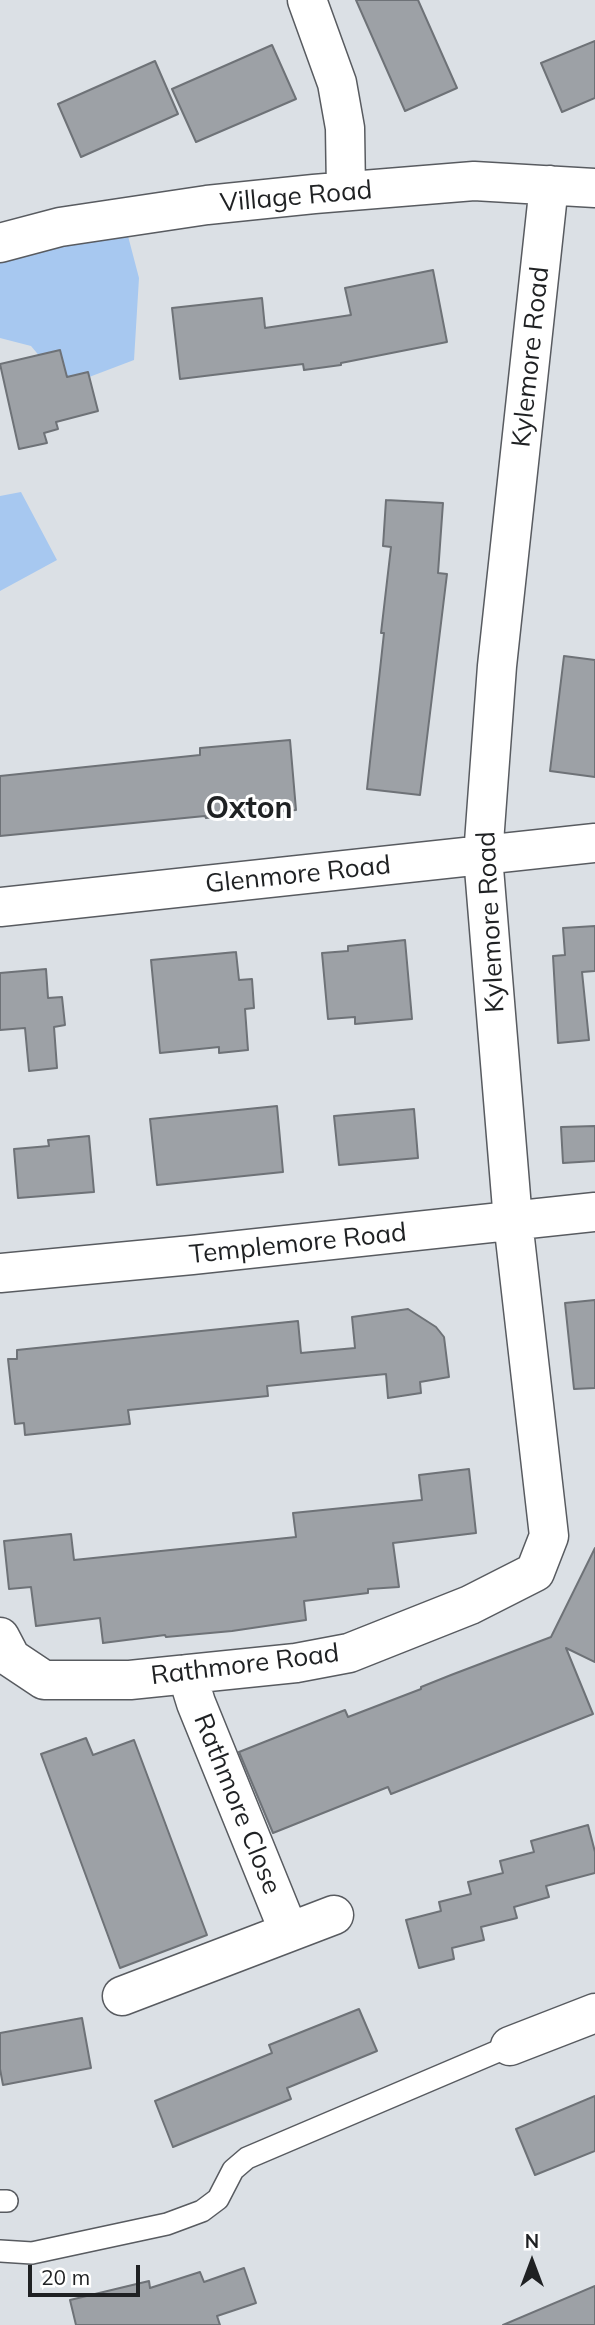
<!DOCTYPE html>
<style>
body{margin:0}
#map{position:relative;width:595px;height:2325px;overflow:hidden;background:#dbe0e5;font-family:Mulish,sans-serif}
canvas{display:block}
.north{position:absolute;left:497px;top:2227px;width:70px;height:70px;-webkit-text-stroke:5px #fff;paint-order:stroke;rotate:0deg;font-size:19px;font-weight:700;line-height:28px;text-align:center;color:#1f2123}
.north::after{content:'';display:block;margin:auto;width:24px;height:32px;background:#1f2123;clip-path:polygon(50% 0,100% 100%,50% 72%,0 100%)}
.scale{position:absolute;left:28px;top:2265px;width:112px;height:32px;box-sizing:border-box;border:4px solid #1f2123;border-top:0;padding-left:9px;font-size:21px;line-height:24px;white-space:nowrap;color:#1f2123;-webkit-text-stroke:5px #fff;paint-order:stroke}
</style>
<div id="map">
<canvas width="595" height="2325"></canvas>
<div class="north">N</div>
<div class="scale">20 m</div>
</div>
<script>
const context = document.querySelector('canvas').getContext('2d');
context.lineJoin = 'round';
function paint(path, color) { context.fillStyle = color; context.fill(path, 'evenodd'); }
const shape = rows => new Path2D(rows.map(r => 'M' + r).join(''));
function strokePath(path, color, width, dash) { context.strokeStyle = color; context.lineWidth = width; context.lineCap = dash ? 'butt' : 'round'; context.setLineDash(dash || []); context.stroke(path); }
function label(font, color, halo, rows, align = 'center') {
  context.font = font + ' Mulish,sans-serif'; context.lineWidth = 6; context.setLineDash([]); context.textBaseline = 'middle'; context.strokeStyle = halo; context.fillStyle = color; for (const [text, x, y, turn = 0] of rows) {
    context.save(); context.translate(x, y); context.rotate((+turn || 0) * Math.PI / 180); context.textAlign = isNaN(turn) ? turn : align; if (halo) context.strokeText(text, 0, 0); context.fillText(text, 0, 0); context.restore();
  }
}
paint(shape([
 [94,228,128,236,139,278,134,360,76,382,57,377,31,346,0,338,0,262,37,254],
 [21,492,57,560,0,591,0,496]
]), '#a7c8f0');
const building = shape([
 [356,0,418,0,457,88,405,111,356,0],
 [595,41,595,98,562,112,541,63,595,41],
 [272,45,296,99,196,142,172,89,272,45],
 [155,61,178,114,81,157,58,104,155,61],
 [433,270,447,342,341,363,341,365,304,370,303,364,180,379,172,308,262,298,265,328,351,315,345,288,433,270],
 [60,350,67,377,88,372,98,411,56,422,58,429,44,433,47,443,19,449,0,364,60,350],
 [386,500,443,503,438,573,447,574,420,795,367,789,384,633,381,633,391,547,383,546,386,500],
 [564,656,595,660,595,777,550,771,564,656],
 [290,740,296,810,206,818,205,816,0,836,0,776,200,755,200,748,290,740],
 [595,926,595,971,582,972,589,1040,558,1043,553,956,565,955,563,928,595,926],
 [405,940,412,1019,355,1024,355,1017,328,1019,322,953,348,951,348,946,405,940],
 [236,952,239,980,252,979,254,1008,245,1009,248,1050,219,1053,219,1047,160,1053,151,960,236,952],
 [46,969,48,998,62,997,65,1025,54,1027,57,1068,29,1071,25,1028,0,1030,0,973,46,969],
 [277,1106,283,1172,157,1185,150,1119,277,1106],
 [414,1109,418,1158,339,1165,334,1116,414,1109],
 [595,1126,595,1161,563,1163,561,1127,595,1126],
 [89,1136,94,1192,18,1198,14,1149,49,1146,48,1140,89,1136],
 [595,1300,595,1388,574,1389,565,1303,595,1300],
 [408,1309,436,1327,444,1337,449,1377,420,1382,421,1393,388,1398,386,1374,267,1386,268,1396,128,1410,130,1424,25,1435,24,1423,15,1424,8,1359,17,1359,17,1350,298,1321,301,1353,355,1348,352,1317,408,1309],
 [469,1469,476,1533,393,1543,399,1587,368,1589,368,1593,304,1601,306,1620,232,1631,166,1637,165,1635,103,1643,100,1618,36,1626,31,1587,9,1589,4,1541,71,1534,74,1560,296,1537,293,1513,422,1500,419,1475,469,1469],
 [595,1548,595,1662,566,1648,593,1714,391,1794,388,1787,273,1833,239,1752,345,1710,348,1717,421,1689,421,1687,451,1675,551,1637,595,1548],
 [86,1738,93,1755,134,1740,207,1935,120,1968,41,1754,86,1738],
 [588,1825,595,1852,595,1873,546,1886,549,1897,514,1907,517,1918,481,1927,484,1940,452,1948,454,1959,419,1968,406,1920,441,1911,439,1902,471,1894,468,1882,503,1873,500,1861,534,1852,531,1841,588,1825],
 [359,2009,377,2051,287,2088,291,2099,173,2147,155,2101,272,2053,269,2045,359,2009],
 [82,2018,91,2068,3,2085,0,2069,0,2033,82,2018],
 [595,2096,595,2151,535,2175,516,2129,595,2096],
 [244,2268,256,2303,217,2316,220,2325,76,2325,70,2300,149,2281,150,2288,200,2272,204,2282,244,2268],
 [595,2286,595,2325,503,2325,595,2286]
]);
paint(building, '#9da1a6');
strokePath(building, '#6e7277', 2);
const service = shape([
 [0,2201,7,2201],
 [0,2251,32,2253,167,2224,202,2211,218,2199,233,2170,247,2158,510,2046]
]);
const minor = shape([
 [307,0,337,83,345,128,346,191],
 [0,243,60,227,207,205,314,194,474,181,595,188],
 [0,907,595,843],
 [0,1273,192,1255,595,1212],
 [0,1637,11,1658,44,1680,130,1680,296,1663,349,1653,470,1605,535,1572,549,1536,513,1221,483,856,497,666,549,185],
 [187,1674,196,1703,289,1932],
 [122,1996,334,1915],
 [510,2046,595,2013]
]);
strokePath(service, '#585b60', 24);
strokePath(minor, '#585b60', 41);
strokePath(service, '#fff', 21);
strokePath(minor, '#fff', 38);
label('26px', '#1f2123', '#fff', [
 ["Village Road",296,197,-5],
 ["Kylemore Road",531,357,-84],
 ["Glenmore Road",298,875,-6],
 ["Kylemore Road",491,922,-93],
 ["Templemore Road",298,1244,-6],
 ["Rathmore Road",245,1665,-7],
 ["Rathmore Close",237,1804,68]
]);
label('bold 30px', '#1f2123', '#fff', [
 ["Oxton",249,809]
]);
</script>
